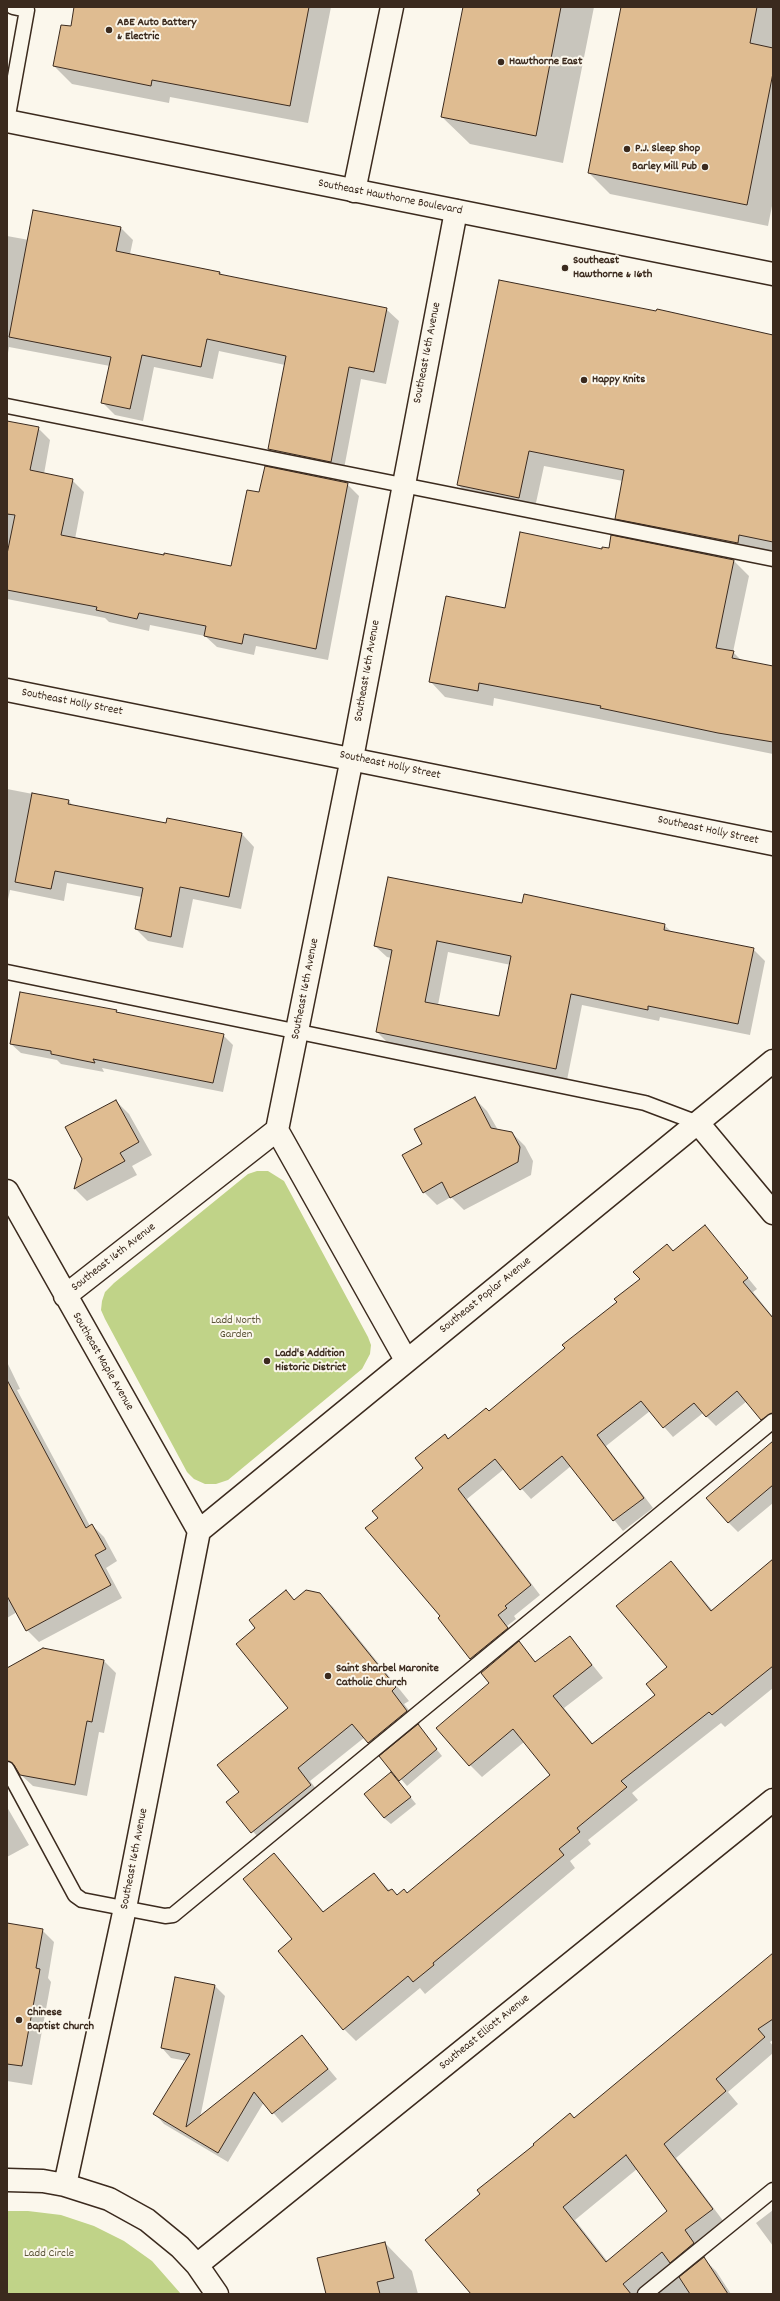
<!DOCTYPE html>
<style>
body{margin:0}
#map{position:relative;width:780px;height:2301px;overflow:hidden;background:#fbf7ec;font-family:Dekko,sans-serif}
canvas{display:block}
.frame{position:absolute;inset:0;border:8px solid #3b2a1e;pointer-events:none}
</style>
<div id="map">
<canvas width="780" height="2301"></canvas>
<div class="frame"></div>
</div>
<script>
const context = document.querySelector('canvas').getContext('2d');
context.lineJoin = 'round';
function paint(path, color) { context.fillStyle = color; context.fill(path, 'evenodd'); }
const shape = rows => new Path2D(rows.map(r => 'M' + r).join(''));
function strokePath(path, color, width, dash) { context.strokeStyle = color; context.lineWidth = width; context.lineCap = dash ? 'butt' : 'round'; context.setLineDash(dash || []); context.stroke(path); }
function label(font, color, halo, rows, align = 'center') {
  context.font = font + ' Dekko,sans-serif'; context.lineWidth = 4; context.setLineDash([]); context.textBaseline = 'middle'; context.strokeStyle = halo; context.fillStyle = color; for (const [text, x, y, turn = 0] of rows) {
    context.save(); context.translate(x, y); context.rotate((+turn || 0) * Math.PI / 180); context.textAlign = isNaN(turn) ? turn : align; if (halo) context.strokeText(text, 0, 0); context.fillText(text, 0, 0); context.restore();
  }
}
paint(shape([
 [257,1171,268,1171,284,1181,368,1337,371,1345,370,1354,362,1369,228,1480,216,1484,205,1484,194,1479,187,1472,105,1319,101,1310,102,1301,105,1292,114,1283,248,1174],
 [7,2211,28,2211,61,2215,94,2226,124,2241,152,2261,181,2294,7,2294]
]), '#c0d388');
paint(shape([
 [76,7,331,7,308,123,170,97,169,103,72,84,54,66,72,28],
 [464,7,594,7,563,163,470,144,442,117],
 [622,7,773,7,773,201,768,226,610,194,589,173],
 [120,227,133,240,130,254,220,272,223,276,386,309,399,321,386,384,361,379,343,474,281,462,269,449,285,365,219,351,213,379,154,367,143,421,115,415,103,403,110,366,9,347,7,359,7,236,29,240],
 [658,310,773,336,773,554,631,534,616,518,623,481,544,466,534,512,474,500,458,485],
 [7,422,38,428,50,440,44,474,72,480,84,492,75,539,232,567,260,493,347,484,359,496,328,660,256,646,254,655,217,647,205,636,150,625,149,631,109,622,105,618,7,599],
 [609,549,734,561,749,576,733,652,742,661,773,667,773,754,494,698,493,706,445,697,430,681,506,609,603,550],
 [7,789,69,801,73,806,167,824,242,834,254,847,241,909,193,899,183,948,148,941,136,929,142,897,67,883,64,901,10,890,7,904],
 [523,905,664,925,673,933,753,949,765,961,750,1035,660,1017,659,1021,582,1005,567,1080,389,1044,377,1032,391,958,387,957,375,946],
 [448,952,511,965,500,1017,438,1005],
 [116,1011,119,1014,223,1035,233,1045,223,1092,102,1068,104,1072,61,1064,57,1060,21,1053,11,1044],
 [474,1098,487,1111,498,1130,512,1133,525,1146,533,1161,531,1175,464,1210,451,1197,437,1205,424,1192,424,1144],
 [116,1101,129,1114,152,1155,132,1166,137,1175,87,1201,75,1189,83,1159],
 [705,1226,757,1289,753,1292,773,1317,773,1428,762,1419,747,1401,716,1426,703,1413,673,1437,650,1411,606,1446,653,1508,623,1531,571,1466,531,1499,504,1469,467,1499,540,1595,514,1616,516,1619,507,1626,517,1638,481,1668,439,1618,441,1616,379,1518,424,1468,445,1435,449,1440,489,1412,566,1349],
 [7,1362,20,1389,17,1390,90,1526,92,1525,104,1537,117,1561,106,1568,122,1598,39,1642,27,1630,17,1612,7,1618],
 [773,1442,773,1503,738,1532,728,1522],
 [773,1560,773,1688,725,1727,721,1723,632,1793,638,1800,588,1840,591,1844,570,1861,575,1868,425,1994,420,1988,356,2041,344,2029,294,1939,274,1855,324,1913,374,1874,390,1891,398,1896,408,1894,551,1776,524,1742,482,1777,470,1765,490,1683,519,1643,536,1662,570,1637,603,1678,564,1708,593,1744,656,1695,669,1667,671,1562,713,1611],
 [286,1591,294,1600,319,1594,333,1607,409,1701,404,1704,420,1724,418,1726,442,1756,407,1786,365,1737,310,1781,323,1798,265,1845,227,1802,240,1792,290,1708,257,1628],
 [104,1661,116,1673,104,1733,99,1732,87,1796,33,1786,20,1774,7,1732,7,1669],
 [391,1773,416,1804,391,1824,384,1818],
 [7,1807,29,1845,7,1857],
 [7,1924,42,1930,54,1942,48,1978,51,1982,32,2085,7,2081],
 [773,1956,773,2040,770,2042,773,2046,773,2053,728,2092,738,2104,676,2158,724,2222,697,2243,706,2256,703,2258,716,2271,731,2294,472,2294,575,2119],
 [637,2169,669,2211,608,2262,575,2220],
 [176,1978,215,1986,225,1996,200,2118,302,2037,337,2079,282,2123,264,2102,228,2162,164,2124,155,2114,187,2061,171,2058,162,2048],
 [773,2210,773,2246,756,2223],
 [385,2243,412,2271,418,2294,328,2294]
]), '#0003');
const building = shape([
 [74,7,309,7,290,106,152,80,151,86,53,66,61,25,71,26,74,7],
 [463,7,561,7,536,136,441,117,463,7],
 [621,7,757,7,750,43,773,48,773,73,747,205,588,173,621,7],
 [33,210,121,227,116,251,220,272,219,274,387,308,374,372,349,367,331,462,268,449,286,356,207,339,201,367,142,355,130,409,101,403,111,357,9,337,33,210],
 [499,280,656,311,657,309,773,335,773,542,739,535,738,543,615,519,624,470,529,451,519,498,457,485,499,280],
 [7,421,39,427,30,470,73,479,61,535,164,555,164,553,231,566,247,490,259,492,265,466,348,483,316,649,244,634,242,644,204,636,206,626,139,613,137,619,96,610,97,607,7,590,7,554,15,515,7,514,7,421],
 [520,532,602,549,602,547,609,548,611,535,734,560,716,648,734,651,732,658,773,666,773,742,718,733,600,708,601,706,479,683,478,691,429,682,446,596,505,608,520,532],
 [32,793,69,800,68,804,166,823,167,818,242,833,229,897,180,887,171,937,135,929,143,888,55,871,51,889,15,882,32,793],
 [388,877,522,903,524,894,665,924,664,930,754,948,738,1024,648,1006,648,1010,571,994,556,1069,376,1032,392,950,374,946,388,877],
 [437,941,511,956,499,1016,425,1002,437,941],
 [20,992,117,1010,116,1012,224,1034,213,1083,93,1059,95,1063,51,1054,51,1051,10,1044,20,992],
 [475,1097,491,1128,512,1132,520,1147,518,1162,450,1198,442,1182,423,1193,402,1155,422,1144,414,1129,475,1097],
 [116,1100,139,1142,120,1153,125,1161,74,1189,82,1159,65,1127,116,1100],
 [705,1225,748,1278,743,1282,773,1318,773,1413,761,1420,737,1391,706,1417,694,1403,663,1428,641,1401,597,1435,644,1498,613,1521,562,1456,520,1490,495,1459,458,1489,531,1585,505,1606,507,1608,498,1615,508,1628,470,1659,438,1618,440,1616,365,1528,378,1518,372,1511,423,1468,415,1458,445,1434,448,1439,486,1408,489,1411,565,1348,562,1345,617,1302,614,1299,640,1279,633,1272,667,1244,673,1251,705,1225],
 [7,1380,86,1528,92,1524,106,1549,95,1555,111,1585,26,1631,7,1596,7,1380],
 [773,1441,773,1485,728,1523,706,1498,773,1441],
 [773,1559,773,1666,712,1715,709,1712,621,1781,627,1787,577,1828,580,1832,559,1849,564,1855,433,1963,434,1965,413,1982,408,1976,343,2030,278,1951,292,1939,243,1879,274,1853,323,1912,374,1873,388,1891,392,1889,397,1895,404,1889,407,1893,550,1775,513,1729,469,1766,436,1728,489,1683,481,1673,519,1641,535,1662,570,1636,592,1665,553,1696,592,1744,655,1695,646,1684,667,1667,616,1606,671,1561,711,1611,773,1559],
 [286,1590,294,1600,306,1590,320,1593,396,1687,392,1691,407,1711,368,1743,352,1724,298,1768,311,1785,251,1833,226,1802,239,1792,217,1765,288,1708,236,1644,255,1628,249,1620,286,1590],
 [43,1648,104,1660,92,1722,87,1721,75,1785,20,1775,14,1765,7,1761,7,1668,43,1648],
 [418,1724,437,1749,399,1781,379,1756,418,1724],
 [391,1772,411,1797,384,1818,364,1794,391,1772],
 [7,1923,43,1929,36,1968,40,1969,22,2066,7,2064,7,1923],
 [773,1953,773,2019,758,2029,765,2037,716,2079,726,2091,664,2144,713,2209,685,2230,694,2243,670,2263,662,2252,623,2284,631,2294,471,2294,425,2240,480,2194,477,2190,534,2145,533,2144,570,2113,574,2118,773,1953],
 [626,2155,667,2211,606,2262,563,2207,626,2155],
 [175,1977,215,1985,186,2127,302,2035,328,2069,272,2114,254,2092,218,2153,153,2114,190,2054,161,2048,175,1977],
 [385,2242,394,2278,377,2282,380,2294,326,2294,317,2258,385,2242],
 [704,2257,728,2294,690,2294,679,2277,704,2257]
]);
paint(building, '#dfbc91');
strokePath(building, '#3b2a1e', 1);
const service = shape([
 [7,121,27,10,13,7],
 [7,406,773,559],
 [7,972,645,1103,698,1123],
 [7,1769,75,1895,82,1900,165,1916,173,1915,773,1421],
 [645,2294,773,2190]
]);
const minor = shape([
 [354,191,392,7],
 [7,690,773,844],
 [698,1123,773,1213],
 [277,1130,406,1360],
 [7,1191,199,1531],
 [65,1296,277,1130,352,758,456,211],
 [199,1531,773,1061],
 [7,2180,43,2181,65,2185,109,2199,147,2220,180,2247,197,2265,217,2294],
 [65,2185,125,1908,199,1531],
 [197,2265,773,1800]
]);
const secondary = shape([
 [7,121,773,274]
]);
strokePath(service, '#3b2a1e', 17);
strokePath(minor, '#3b2a1e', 25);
strokePath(secondary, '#3b2a1e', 25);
strokePath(service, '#fbf7ec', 14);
strokePath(minor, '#fbf7ec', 22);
strokePath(secondary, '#fbf7ec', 22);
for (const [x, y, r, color] of [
 [109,30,4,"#3b2a1e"],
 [501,62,4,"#3b2a1e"],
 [627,149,4,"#3b2a1e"],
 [705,167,4,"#3b2a1e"],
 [565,268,4,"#3b2a1e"],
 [584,380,4,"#3b2a1e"],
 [267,1361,4,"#3b2a1e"],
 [328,1676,4,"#3b2a1e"],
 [19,2020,4,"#3b2a1e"]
]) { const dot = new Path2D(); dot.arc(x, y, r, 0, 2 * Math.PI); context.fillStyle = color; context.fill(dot); strokePath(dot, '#fbf7ec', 1.5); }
label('bold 12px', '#3b2a1e', '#fbf7ec', [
 ["ABE Auto Battery",117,23],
 ["& Electric",117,37],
 ["Hawthorne East",509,62],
 ["P.J. Sleep Shop",635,149],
 ["Barley Mill Pub",697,167,"right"],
 ["Southeast",573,261],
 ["Hawthorne & 16th",573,275],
 ["Happy Knits",592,380],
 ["Ladd's Addition",275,1354],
 ["Historic District",275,1368],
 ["Saint Sharbel Maronite",336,1669],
 ["Catholic Church",336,1683],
 ["Chinese",27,2013],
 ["Baptist Church",27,2027]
], 'left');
label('12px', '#3b2a1e', '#fbf7ec', [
 ["Southeast Hawthorne Boulevard",390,198,11],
 ["Southeast 16th Avenue",428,353,-79],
 ["Southeast 16th Avenue",368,671,-80],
 ["Southeast Holly Street",72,703,11],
 ["Southeast Holly Street",390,766,12],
 ["Southeast Holly Street",708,831,12],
 ["Southeast 16th Avenue",306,989,-79],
 ["Southeast 16th Avenue",114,1258,-38],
 ["Southeast Poplar Avenue",486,1296,-39],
 ["Southeast Maple Avenue",102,1362,60],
 ["Southeast 16th Avenue",135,1859,-79],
 ["Southeast Elliott Avenue",485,2033,-39]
]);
label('12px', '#5c5438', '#fbf7ec', [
 ["Ladd North",236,1321],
 ["Garden",236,1335],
 ["Ladd Circle",49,2254]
]);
</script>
